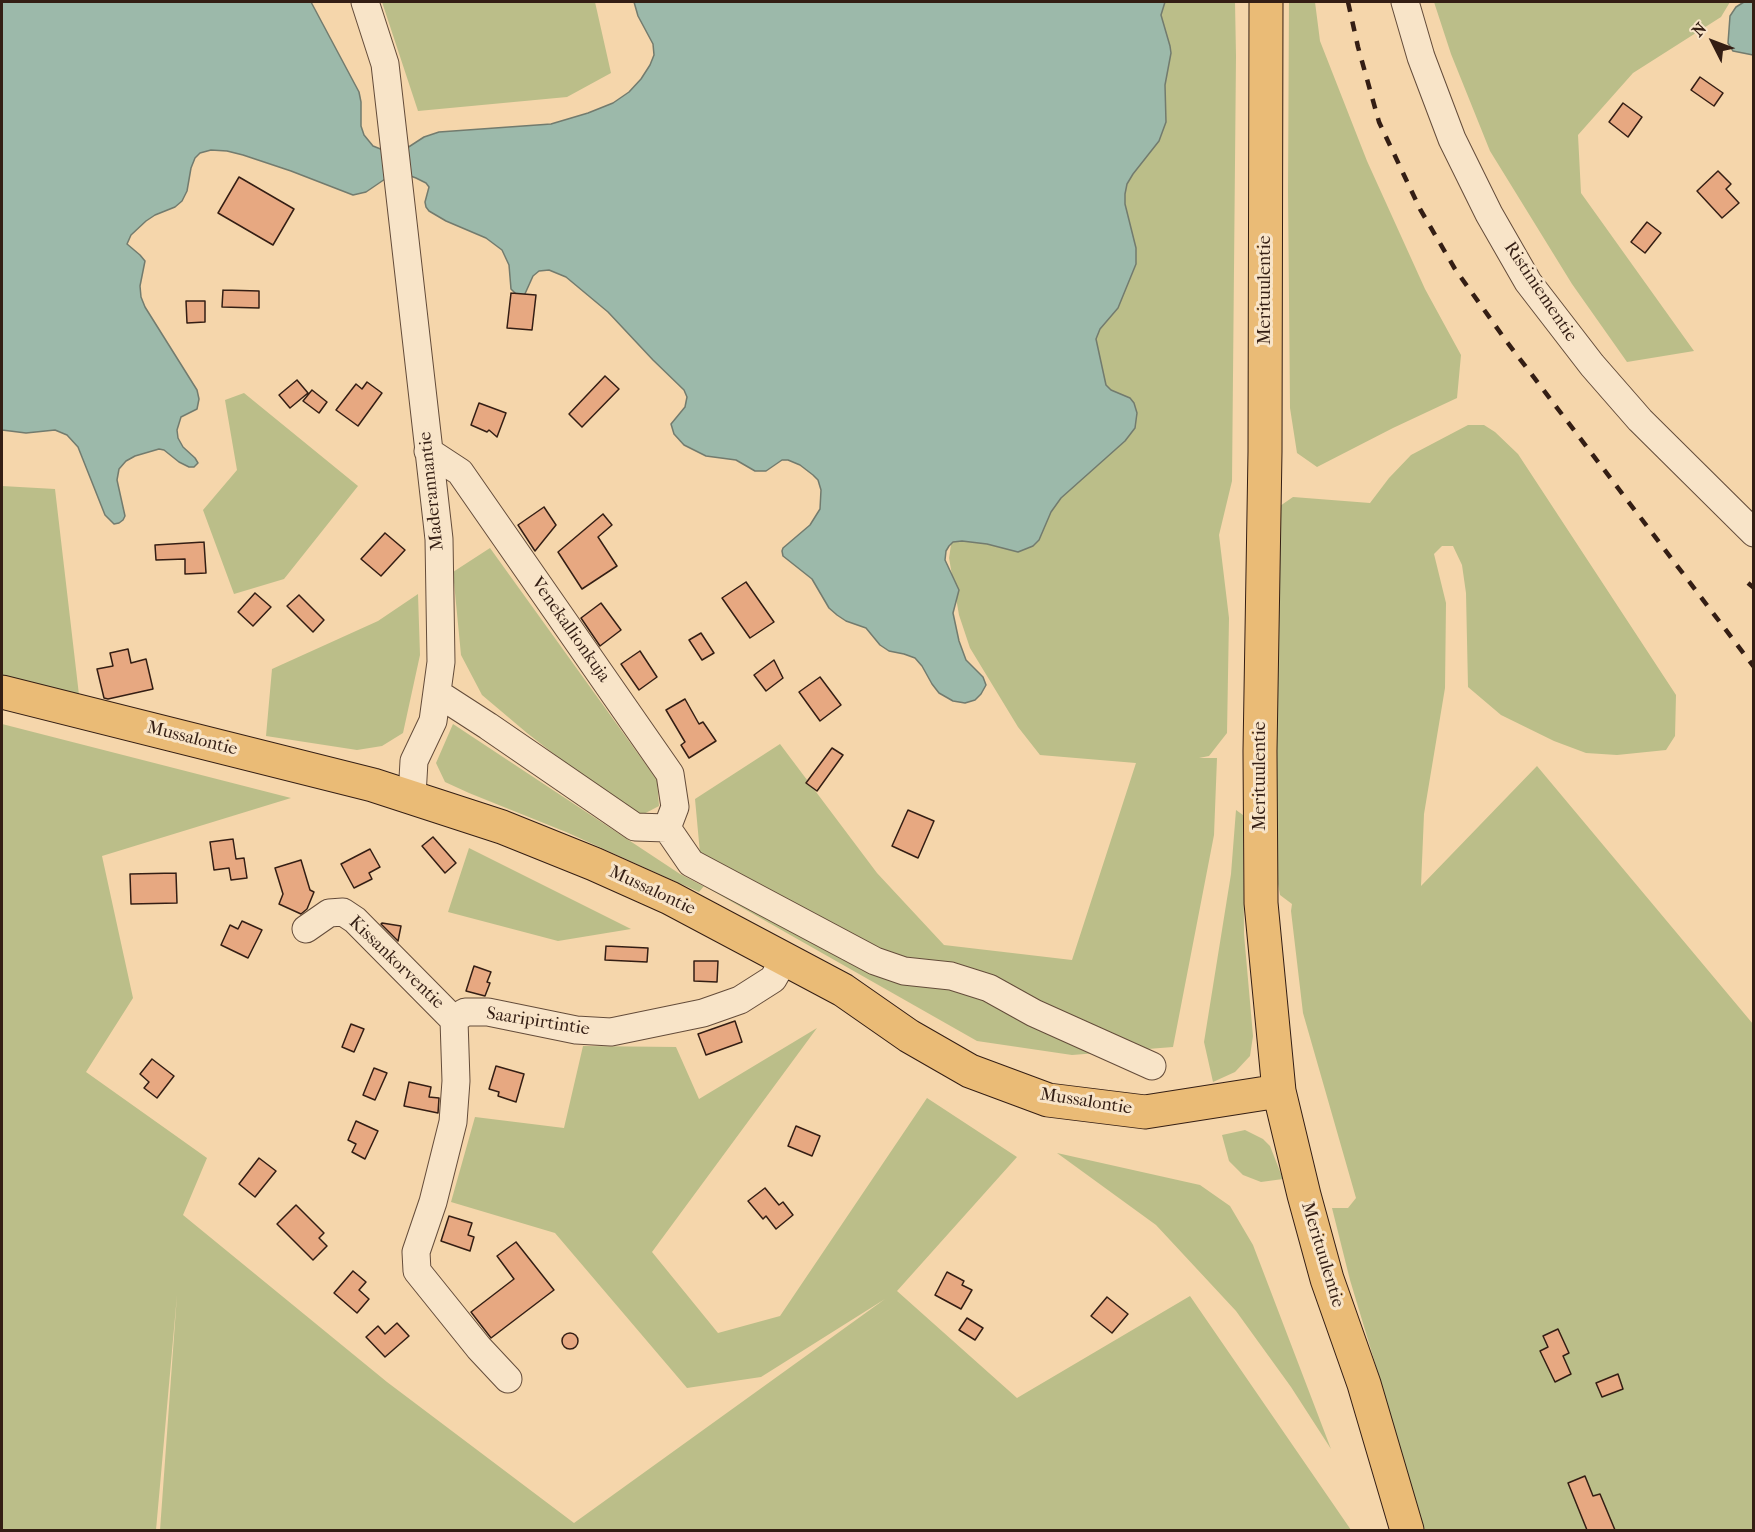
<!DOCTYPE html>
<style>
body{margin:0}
#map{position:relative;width:1755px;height:1532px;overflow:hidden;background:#f5d6ab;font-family:"IM FELL French Canon",serif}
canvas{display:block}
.frame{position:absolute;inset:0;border:3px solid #341e14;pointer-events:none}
.north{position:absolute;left:1683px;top:12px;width:60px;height:60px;-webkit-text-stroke:4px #f8e4c8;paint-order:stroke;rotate:312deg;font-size:16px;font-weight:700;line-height:24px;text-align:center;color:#341e14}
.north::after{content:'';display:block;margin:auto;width:21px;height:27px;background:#341e14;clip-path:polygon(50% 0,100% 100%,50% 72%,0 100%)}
</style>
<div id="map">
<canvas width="1755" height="1532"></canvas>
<div class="frame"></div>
<div class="north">N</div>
</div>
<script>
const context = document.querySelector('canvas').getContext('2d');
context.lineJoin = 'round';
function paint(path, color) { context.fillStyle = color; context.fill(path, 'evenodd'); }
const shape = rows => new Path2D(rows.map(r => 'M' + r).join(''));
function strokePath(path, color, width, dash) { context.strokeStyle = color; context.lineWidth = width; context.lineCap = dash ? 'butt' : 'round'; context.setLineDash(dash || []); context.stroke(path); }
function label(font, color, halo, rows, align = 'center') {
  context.font = font + ' "IM FELL French Canon",serif'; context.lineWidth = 6; context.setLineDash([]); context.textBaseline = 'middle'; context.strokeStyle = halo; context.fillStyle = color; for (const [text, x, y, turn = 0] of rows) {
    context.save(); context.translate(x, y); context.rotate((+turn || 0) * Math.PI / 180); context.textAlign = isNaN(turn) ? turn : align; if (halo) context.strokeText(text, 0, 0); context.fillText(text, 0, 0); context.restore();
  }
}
paint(shape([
 [382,2,595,2,611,73,567,97,418,111],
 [1106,2,1235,2,1236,56,1232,481,1219,535,1229,618,1227,733,1209,756,1199,758,1217,758,1214,835,1173,1047,1072,1055,977,1041,704,886,699,892,566,832,469,793,445,782,436,763,453,724,680,874,703,886,695,799,780,744,877,873,944,945,1072,960,1136,763,1040,755,1018,727,970,648,959,615,949,558,956,512],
 [1289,2,1315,2,1320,41,1367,161,1425,289,1461,355,1457,398,1393,428,1317,467,1297,453,1290,408,1288,191],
 [1434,2,1730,2,1721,17,1633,73,1578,135,1581,193,1694,351,1627,362,1572,284,1490,151,1451,54],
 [244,393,358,486,284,579,234,594,203,510,237,470,225,400],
 [1468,425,1484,425,1495,432,1518,454,1676,695,1675,736,1666,750,1617,755,1586,753,1554,741,1501,715,1468,687,1466,593,1462,565,1453,546,1442,546,1434,554,1446,603,1445,688,1424,814,1421,886,1537,766,1753,1024,1753,1530,1421,1530,1381,1383,1350,1280,1332,1208,1348,1208,1356,1198,1303,1013,1291,911,1292,904,1280,895,1274,861,1280,506,1293,497,1370,503,1389,478,1411,455],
 [2,486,55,489,79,695,2,676],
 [490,548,657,780,659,806,636,818,527,733,482,695,461,655,453,572],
 [418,594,420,655,403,733,382,746,357,750,266,736,272,669,378,621],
 [2,724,291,798,102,856,133,998,86,1072,207,1158,183,1215,387,1382,574,1523,885,1299,761,1377,687,1388,555,1233,451,1202,475,1117,564,1128,583,1046,676,1047,699,1099,817,1028,652,1252,718,1333,780,1316,927,1098,1017,1157,897,1291,1017,1398,1190,1296,1351,1530,160,1530,177,1295,156,1530,2,1530],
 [1236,810,1243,815,1244,934,1253,1036,1250,1056,1235,1072,1213,1082,1204,1042,1231,874],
 [469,848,631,929,558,941,448,912],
 [1245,1130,1263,1139,1270,1146,1283,1179,1261,1182,1243,1175,1229,1161,1222,1135],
 [1057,1153,1200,1185,1230,1206,1253,1245,1331,1449,1291,1387,1236,1311,1156,1225]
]), '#bbbe89');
const water = shape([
 [2,2,311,2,359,92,361,102,361,126,364,135,373,146,383,150,404,150,424,137,439,132,551,124,588,113,613,103,629,92,641,79,650,65,654,55,653,44,638,16,634,2,1165,2,1161,15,1170,46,1171,53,1165,85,1166,122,1159,141,1133,174,1127,184,1125,194,1125,204,1136,248,1136,264,1118,308,1100,329,1096,339,1106,385,1111,390,1130,398,1134,403,1137,413,1135,428,1125,441,1061,498,1051,512,1039,540,1033,546,1018,552,987,544,962,541,953,542,949,546,946,551,945,560,959,590,953,613,959,641,966,660,983,677,986,685,981,694,975,700,965,703,953,701,939,693,932,684,922,666,915,658,904,654,889,651,880,645,866,628,846,621,837,615,829,608,812,579,783,556,782,551,783,548,810,525,820,509,821,490,818,480,813,475,800,465,788,460,782,460,766,471,755,471,736,460,706,456,684,445,674,434,671,424,685,407,687,397,684,390,653,360,608,312,566,277,549,270,539,271,533,276,524,296,517,295,511,289,509,265,502,250,486,238,446,221,429,211,426,207,425,202,429,187,426,183,416,178,408,175,388,177,366,192,353,195,291,171,243,155,227,151,211,150,200,153,195,158,191,168,187,191,182,201,175,207,155,215,146,221,131,235,127,244,140,255,145,261,140,286,141,297,145,307,197,390,199,399,197,409,181,417,177,430,178,438,183,447,195,458,198,463,194,467,189,467,179,462,164,450,159,449,135,456,126,461,119,469,117,480,125,516,123,520,119,523,114,524,105,515,78,447,67,435,55,430,26,433,2,430,2,2],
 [1744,2,1753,2,1753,55,1733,51,1728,43,1730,16,1736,7,1744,2]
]);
paint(water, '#9cb9aa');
strokePath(water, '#727b6e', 1.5);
const building = shape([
 [1700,77,1723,93,1714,106,1691,90,1700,77],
 [1623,103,1642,117,1628,137,1609,122,1623,103],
 [1718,171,1731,184,1726,189,1739,203,1722,218,1697,191,1718,171],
 [239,177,294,209,273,245,218,213,239,177],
 [1647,222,1661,233,1645,253,1631,242,1647,222],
 [223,290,259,291,259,308,222,307,223,290],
 [511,293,536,295,532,330,507,328,511,293],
 [186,301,205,301,205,322,187,323,186,301],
 [605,376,619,389,582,427,569,414,605,376],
 [297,380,308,393,290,408,279,395,297,380],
 [367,382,382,393,358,426,336,410,356,384,362,389,367,382],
 [312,390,327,402,319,413,303,401,312,390],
 [479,403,506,413,497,437,489,430,487,432,471,425,479,403],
 [544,507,556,525,535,551,518,525,544,507],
 [603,514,612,525,598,537,617,566,582,589,558,552,603,514],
 [385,533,405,550,381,576,361,559,385,533],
 [204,542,206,573,185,574,185,559,156,560,155,545,204,542],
 [746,582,774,622,750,638,722,598,746,582],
 [255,593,271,607,253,626,238,612,255,593],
 [299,595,324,620,313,632,287,606,299,595],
 [601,603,621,630,600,646,581,618,601,603],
 [701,633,714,653,702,660,689,640,701,633],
 [128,649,131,663,146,659,153,689,108,699,104,698,97,669,113,666,110,653,128,649],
 [640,651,657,677,639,690,621,664,640,651],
 [774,660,783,678,766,691,754,675,774,660],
 [820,677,841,705,820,721,799,692,820,677],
 [685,699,699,724,703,722,716,741,689,758,681,745,685,742,666,710,685,699],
 [832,748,843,755,817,791,806,783,832,748],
 [908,810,934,821,918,858,892,846,908,810],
 [433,837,456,863,445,873,422,846,433,837],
 [233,839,236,859,244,858,247,878,231,880,229,868,214,870,210,842,233,839],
 [370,849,380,867,369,873,372,879,354,888,341,864,370,849],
 [301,860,310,890,314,892,307,909,301,914,279,904,283,894,275,868,301,860],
 [176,873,177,903,131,904,130,874,176,873],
 [242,921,262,930,248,958,221,945,230,925,238,929,242,921],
 [382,923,401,926,398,941,381,924,382,923],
 [606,946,648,948,647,962,605,960,606,946],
 [694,961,718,961,717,982,694,981,694,961],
 [474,966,491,972,487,982,490,983,485,996,466,991,474,966],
 [735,1021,742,1042,706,1055,698,1034,735,1021],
 [351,1024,364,1029,354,1052,342,1047,351,1024],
 [152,1059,174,1076,157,1098,144,1088,149,1082,140,1074,152,1059],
 [496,1066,524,1074,516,1102,498,1096,499,1092,489,1089,496,1066],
 [374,1068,387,1073,375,1100,363,1095,374,1068],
 [409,1082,431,1087,429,1097,439,1098,438,1113,404,1106,409,1082],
 [356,1121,378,1131,365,1159,352,1152,356,1144,348,1140,356,1121],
 [796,1126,820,1136,812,1156,788,1146,796,1126],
 [259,1158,276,1171,255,1197,239,1184,259,1158],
 [765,1188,779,1205,783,1202,793,1215,776,1229,766,1216,763,1219,748,1201,765,1188],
 [296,1205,324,1233,319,1238,327,1246,313,1260,277,1224,296,1205],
 [449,1216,472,1223,468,1235,474,1237,470,1251,441,1241,449,1216],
 [516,1242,554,1290,491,1338,471,1312,514,1279,497,1256,516,1242],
 [353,1271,366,1282,359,1290,369,1299,357,1313,334,1293,353,1271],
 [947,1272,964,1281,962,1285,972,1290,961,1309,935,1295,947,1272],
 [1107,1297,1128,1314,1112,1333,1091,1316,1107,1297],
 [967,1318,983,1328,975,1340,959,1330,967,1318],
 [397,1323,409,1336,385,1357,366,1337,378,1326,385,1334,397,1323],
 [1558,1329,1569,1353,1563,1356,1571,1374,1555,1382,1540,1351,1548,1347,1543,1336,1558,1329],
 '562 1341a8 8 0 1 1 16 0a8 8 0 1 1-16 0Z',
 [1618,1374,1623,1389,1602,1397,1596,1383,1618,1374],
 [1585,1476,1593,1496,1600,1494,1615,1530,1587,1530,1568,1483,1585,1476]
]);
paint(building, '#e7a881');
strokePath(building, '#341e14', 1.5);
const minor = shape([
 [365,2,385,64,439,539,441,662,433,721,414,761,412,796],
 [1405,2,1421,57,1452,139,1489,214,1528,282,1592,365,1640,420,1754,533],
 [428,451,460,472,670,774,675,807,667,828],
 [437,693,488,726,635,827,667,828],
 [667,828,691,863,875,961,904,971,951,976,989,988,1034,1013,1152,1066],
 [306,929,329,913,343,912,355,920,454,1020],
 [508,1379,479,1348,417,1271,416,1252,433,1202,453,1122,456,1081,454,1020,465,1012,488,1012,576,1030,611,1032,703,1013,740,1000,773,979,785,958]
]);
const major = shape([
 [1266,2,1265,452,1260,751,1261,903,1279,1091,1304,1195,1327,1279,1364,1384,1407,1530],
 [2,692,373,785,502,827,594,864,670,898,843,990,909,1036,970,1071,1048,1100,1145,1112,1279,1091]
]);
strokePath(minor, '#644c3a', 29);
strokePath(major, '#341e14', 35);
strokePath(minor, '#f8e4c8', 27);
strokePath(major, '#eabb76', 33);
strokePath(shape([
 [1348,2,1358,47,1379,122,1420,209,1455,269,1507,342,1754,667],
 [1748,583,1754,588]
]), '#341e14', 4.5, [10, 10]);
label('18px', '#341e14', '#f8e4c8', [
 ["Merituulentie",1266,290,-90],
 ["Ristiniementie",1540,292,56],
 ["Maderannantie",432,491,-96],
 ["Venekallionkuja",570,630,55],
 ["Mussalontie",192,739,14],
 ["Merituulentie",1261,776,-90],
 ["Mussalontie",652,891,25],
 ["Kissankorventie",396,963,44],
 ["Saaripirtintie",538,1022,9],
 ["Mussalontie",1086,1102,9],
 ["Merituulentie",1322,1255,73]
]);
</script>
